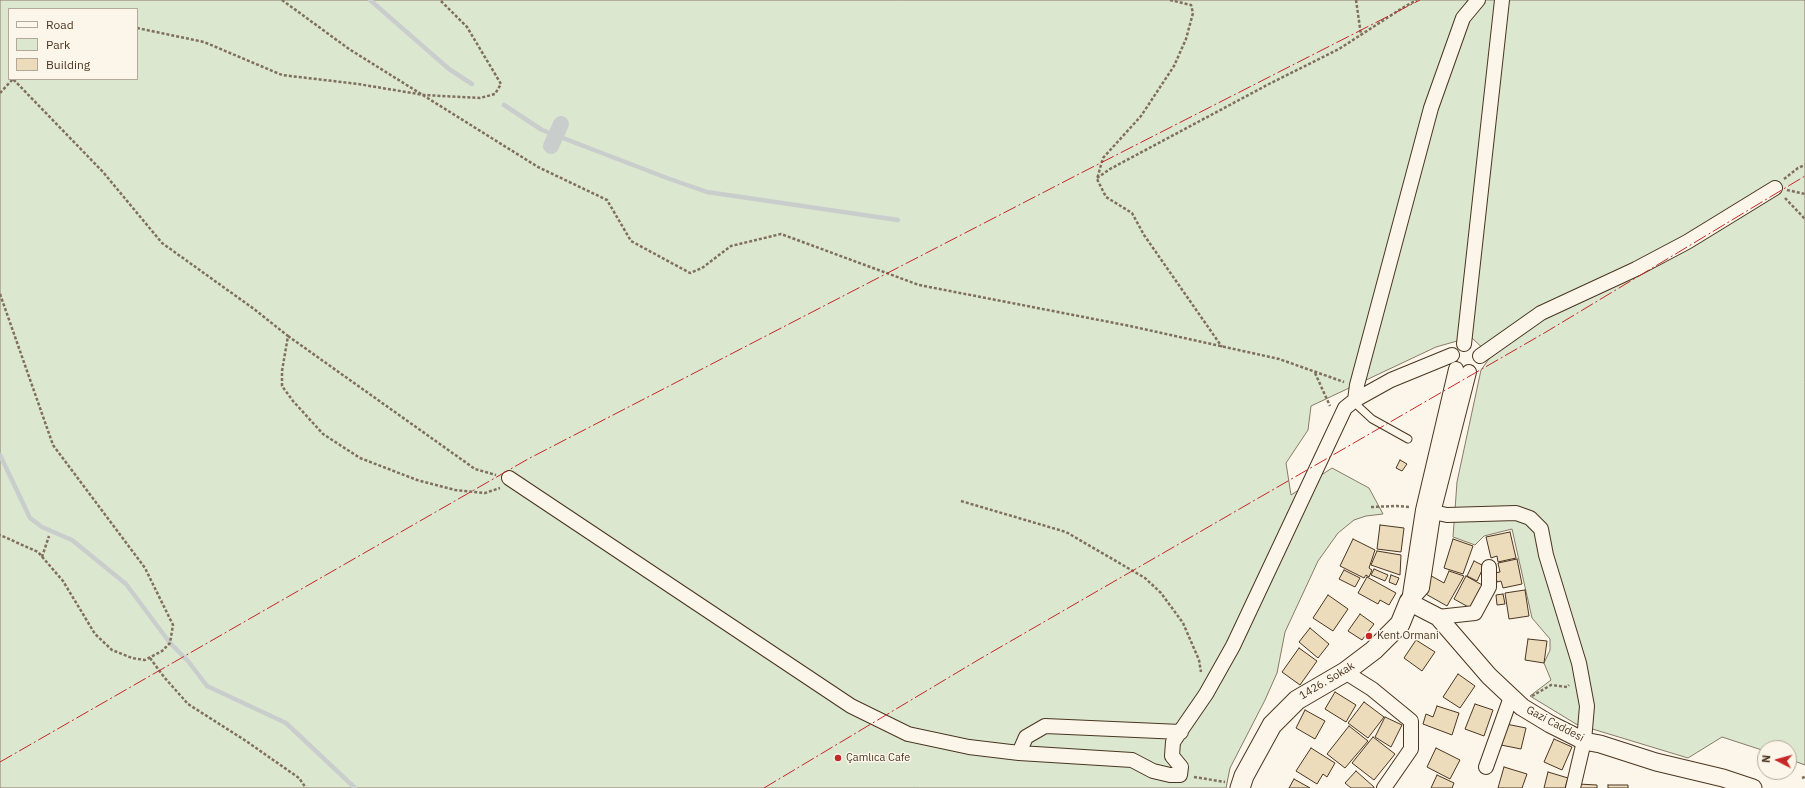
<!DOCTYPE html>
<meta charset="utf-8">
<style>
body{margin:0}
#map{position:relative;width:1805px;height:788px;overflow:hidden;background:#fbf6e9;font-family:"IBM Plex Sans",sans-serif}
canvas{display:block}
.legend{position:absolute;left:8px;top:8px;width:130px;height:72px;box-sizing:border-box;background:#fbf6e9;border:1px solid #b4a999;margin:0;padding:5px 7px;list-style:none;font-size:12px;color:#4a3520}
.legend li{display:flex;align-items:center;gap:8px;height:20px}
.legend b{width:20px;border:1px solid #b4a999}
.north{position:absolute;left:1757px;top:740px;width:40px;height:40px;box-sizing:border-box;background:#fbf6e9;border:1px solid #b4a999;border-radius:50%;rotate:276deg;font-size:11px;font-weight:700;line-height:16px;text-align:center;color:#4a3520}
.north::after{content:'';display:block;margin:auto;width:14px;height:18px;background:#c62828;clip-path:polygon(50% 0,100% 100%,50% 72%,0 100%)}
</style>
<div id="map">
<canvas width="1805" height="788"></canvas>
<ul class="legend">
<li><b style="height:5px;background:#fbf6e9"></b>Road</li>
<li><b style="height:11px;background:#dce7d0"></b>Park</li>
<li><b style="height:11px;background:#ecdcbc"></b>Building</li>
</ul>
<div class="north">N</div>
</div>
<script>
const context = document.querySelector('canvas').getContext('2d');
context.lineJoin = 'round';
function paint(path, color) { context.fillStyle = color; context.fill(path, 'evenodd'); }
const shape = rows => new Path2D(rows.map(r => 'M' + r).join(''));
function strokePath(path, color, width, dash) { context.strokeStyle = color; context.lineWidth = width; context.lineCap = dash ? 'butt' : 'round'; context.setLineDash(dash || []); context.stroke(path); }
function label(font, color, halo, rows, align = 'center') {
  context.font = font + ' "IBM Plex Sans",sans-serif'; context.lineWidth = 3; context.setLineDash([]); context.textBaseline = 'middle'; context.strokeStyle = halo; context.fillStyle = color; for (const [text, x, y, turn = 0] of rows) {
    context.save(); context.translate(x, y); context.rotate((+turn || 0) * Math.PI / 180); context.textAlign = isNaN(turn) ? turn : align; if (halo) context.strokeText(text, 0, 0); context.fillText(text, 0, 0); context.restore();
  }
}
const green = shape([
 [0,0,1805,0,1805,765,1789,759,1789,748,1765,748,1765,751,1722,737,1688,758,1576,724,1530,696,1551,680,1544,663,1550,650,1550,639,1532,618,1512,529,1484,536,1475,545,1453,537,1457,482,1481,370,1491,356,1471,337,1436,347,1311,406,1308,430,1286,463,1291,495,1332,468,1369,488,1383,514,1366,516,1354,520,1338,533,1318,561,1285,632,1277,673,1265,700,1230,768,1226,788,0,788,0,0],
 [9,9,137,9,137,79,9,79,9,9]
]);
paint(green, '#dce7d0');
strokePath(green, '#887966', 1);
strokePath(shape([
 [370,0,449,69,472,84],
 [504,105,542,130,667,178,707,192,898,220],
 [0,455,30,518,42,527,72,540,126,584,170,643,188,661,207,686,286,723,355,788]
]), '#c9cecd', 4.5);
strokePath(shape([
 [551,146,561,124]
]), '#c9cecd', 16);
const building = shape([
 [1400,460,1407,464,1402,471,1396,468,1400,460],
 [1380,525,1404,528,1401,552,1377,549,1380,525],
 [1510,532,1516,558,1498,562,1497,556,1491,558,1486,537,1510,532],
 [1353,539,1375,550,1369,568,1372,570,1369,577,1366,575,1364,578,1340,566,1353,539],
 [1453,539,1473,546,1463,574,1444,568,1453,539],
 [1377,551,1401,555,1400,575,1371,565,1377,551],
 [1517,559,1522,584,1503,588,1501,581,1497,582,1495,573,1500,572,1498,563,1517,559],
 [1474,561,1484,566,1477,581,1467,576,1474,561],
 [1374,569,1388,575,1385,581,1371,575,1374,569],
 [1344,570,1360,578,1355,587,1339,579,1344,570],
 [1449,571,1464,576,1447,606,1424,593,1426,573,1444,583,1449,571],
 [1391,575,1399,578,1396,585,1389,582,1391,575],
 [1466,576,1484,586,1472,609,1454,599,1466,576],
 [1367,577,1396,593,1389,605,1380,600,1378,604,1358,593,1367,577],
 [1525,590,1529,616,1509,619,1505,593,1525,590],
 [1503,594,1505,604,1497,605,1496,595,1503,594],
 [1328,595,1348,609,1333,631,1313,618,1328,595],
 [1360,614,1374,624,1362,640,1348,631,1360,614],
 [1310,628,1329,644,1318,658,1299,642,1310,628],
 [1528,639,1547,641,1544,663,1525,660,1528,639],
 [1416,640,1435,652,1422,671,1404,658,1416,640],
 [1299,648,1317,661,1300,685,1282,672,1299,648],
 [1458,674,1475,686,1460,708,1443,697,1458,674],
 [1335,692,1356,705,1346,722,1325,709,1335,692],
 [1364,702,1384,717,1368,738,1348,723,1364,702],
 [1475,704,1493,710,1484,736,1465,729,1475,704],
 [1437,706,1459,713,1452,735,1423,724,1426,714,1433,717,1437,706],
 [1305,710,1325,721,1315,739,1296,728,1305,710],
 [1385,717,1402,725,1391,747,1375,737,1385,717],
 [1506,724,1526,728,1521,749,1501,745,1506,724],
 [1349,726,1368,741,1345,768,1327,754,1349,726],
 [1373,737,1395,754,1374,780,1352,763,1373,737],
 [1554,739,1572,747,1562,770,1544,762,1554,739],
 [1311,748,1335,763,1327,777,1323,774,1317,784,1296,771,1311,748],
 [1436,748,1460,760,1450,779,1427,767,1436,748],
 [1504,767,1527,774,1522,788,1498,788,1504,767],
 [1356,771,1374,787,1374,788,1351,788,1345,783,1356,771],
 [1548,772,1568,778,1565,788,1544,788,1548,772],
 [1437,775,1454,783,1452,788,1431,788,1437,775],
 [1294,779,1310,788,1289,788,1294,779],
 [1578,784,1597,785,1597,788,1577,788,1578,784],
 [1608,785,1628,785,1628,788,1608,788,1608,785]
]);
paint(building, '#ecdcbc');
strokePath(building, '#4a3520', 1);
const service = shape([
 [1355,400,1359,407,1372,419,1408,439]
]);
const minor = shape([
 [1464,344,1502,0],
 [1480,356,1541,313,1636,269,1687,242,1775,188],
 [1355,400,1357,385,1431,108,1463,18,1478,0],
 [509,478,851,706,908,734,969,747,1019,753,1132,760,1153,771,1170,775,1180,775,1181,767,1172,756,1173,742,1206,694,1233,646,1345,408,1355,400,1391,380,1452,355],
 [1423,510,1447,515,1516,513,1530,518,1541,529,1546,555,1579,663,1587,706,1584,741,1573,788],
 [1409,601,1423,510,1456,369],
 [1409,602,1422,588,1434,509,1469,372],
 [1438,617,1475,613,1489,587,1489,567],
 [1345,672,1372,689,1411,721,1411,749,1384,788],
 [1019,753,1026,737,1045,726,1181,732],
 [1486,767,1511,697]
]);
const tertiary = shape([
 [1409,602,1438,617,1489,676,1522,707,1550,724,1584,741,1600,744,1656,762,1723,778,1753,788]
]);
const secondary = shape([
 [1240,788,1244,776,1272,725,1297,700,1345,672,1374,650,1400,624,1409,602]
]);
strokePath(service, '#4a3520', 9);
strokePath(minor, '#4a3520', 16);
strokePath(tertiary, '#4a3520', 19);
strokePath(secondary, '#4a3520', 21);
strokePath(shape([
 [282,0,349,49,538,167,607,200,631,241,690,273,702,268,731,246,781,234,919,285,1130,326,1279,359,1344,382],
 [1170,0,1191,5,1193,13,1186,39,1174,66,1141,116,1103,158,1097,179,1106,197,1132,213,1144,235,1222,347],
 [1356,0,1361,35],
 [137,28,204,42,282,75,358,84,424,95,480,98,495,94,501,84,467,27,440,0],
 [0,93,13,79,103,172,162,243,254,309,288,336,282,371,282,386,293,401,323,434,360,458,417,480,455,490,485,493,500,488],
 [1097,178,1110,169,1269,84,1339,49,1404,7,1417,0],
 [1784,179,1798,168,1805,165],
 [1787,190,1805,194],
 [1785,198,1805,219],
 [0,294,53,445,145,568,173,625,170,643,162,651,145,660,132,658,112,650,95,634,63,581,38,552,0,535],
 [288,336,475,469,496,475],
 [1315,373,1330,406],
 [961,501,1066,532,1145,578,1161,593,1183,623,1199,660,1201,672],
 [1371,507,1397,506,1409,507],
 [42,557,49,536],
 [150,658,164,677,188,704,246,741,299,778,306,788],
 [1532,696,1551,685,1567,687,1569,685],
 [1194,777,1225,782],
 [1802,778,1805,777]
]), '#7f6f5c', 2.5, [3, 2]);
strokePath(service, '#fbf6e9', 7);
strokePath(minor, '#fbf6e9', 14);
strokePath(tertiary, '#fbf6e9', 17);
strokePath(secondary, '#fbf6e9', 19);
strokePath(shape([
 [0,762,528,459,1079,174,1420,0],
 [764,788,978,660,1546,332,1805,176]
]), '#c62828', 1, [14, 3, 2, 3]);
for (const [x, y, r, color] of [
 [1369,636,4,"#c62828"],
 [838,758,4,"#c62828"]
]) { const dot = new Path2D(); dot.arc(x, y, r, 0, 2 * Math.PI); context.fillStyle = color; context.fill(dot); strokePath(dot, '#fbf6e9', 1.5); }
label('11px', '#4a3520', '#fbf6e9', [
 ["Kent Ormani",1377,636],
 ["Çamlıca Cafe",846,758]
], 'left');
label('11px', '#4a3520', '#fbf6e9', [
 ["1426. Sokak",1327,681,-31],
 ["Gazi Caddesi",1555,724,28]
]);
</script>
